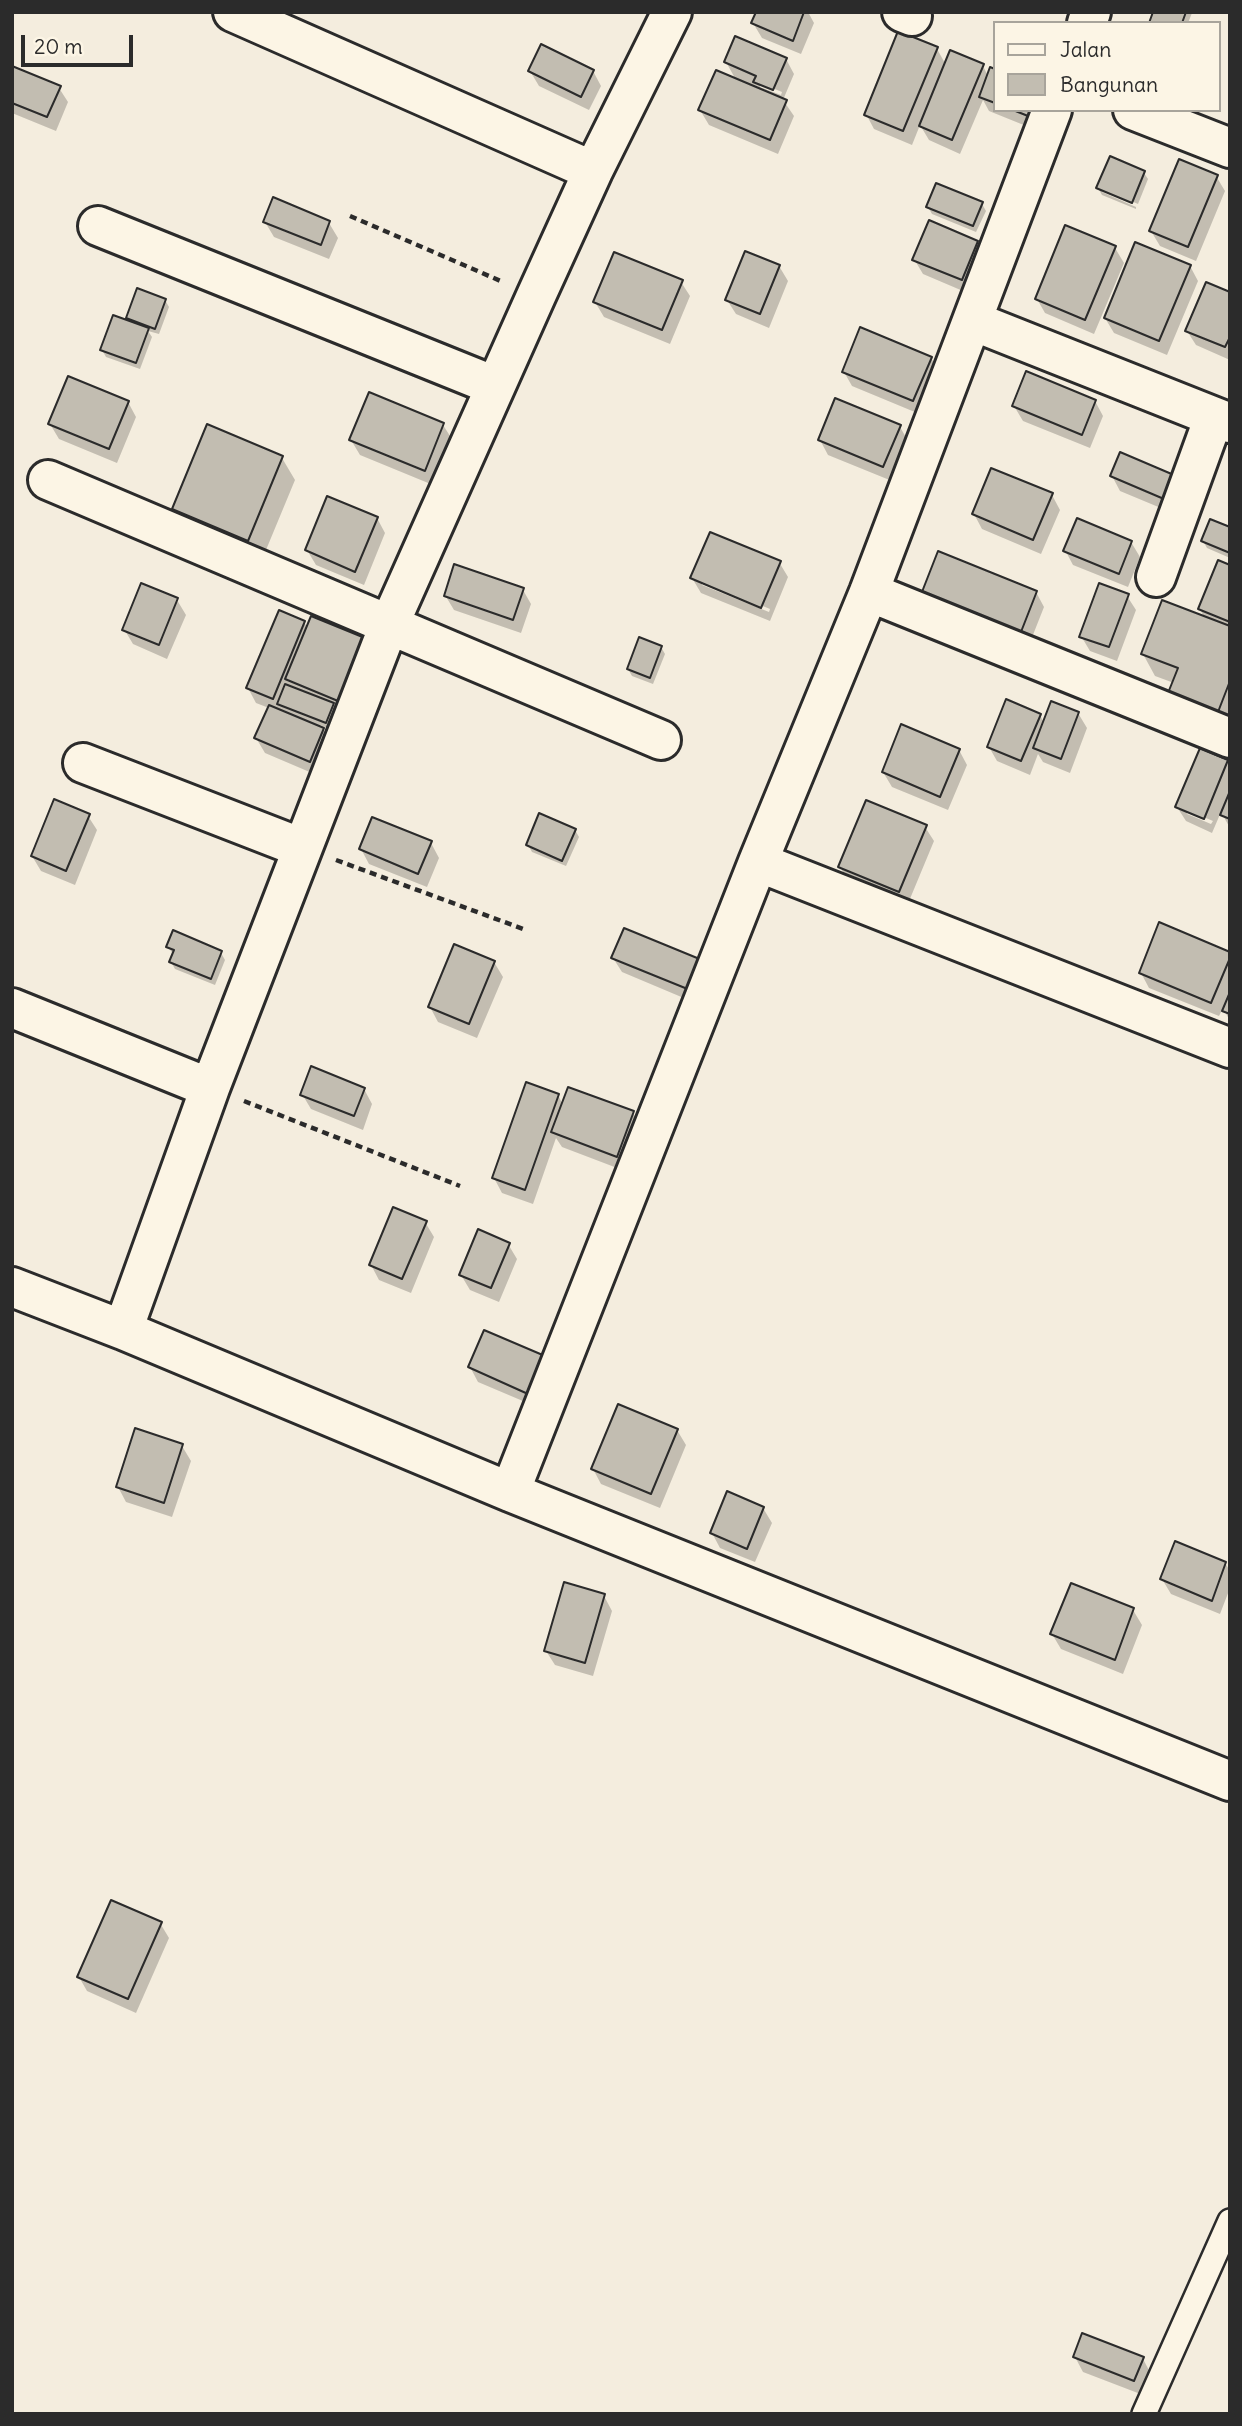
<!DOCTYPE html>
<style>
body{margin:0}
#map{position:relative;width:1242px;height:2426px;overflow:hidden;background:#f4edde;font-family:Delius,sans-serif}
canvas{display:block}
.frame{position:absolute;inset:0;border:14px solid #2b2b2b;pointer-events:none}
.legend{position:absolute;left:993px;top:21px;width:228px;height:91px;box-sizing:border-box;background:#fcf5e5;border:2px solid #a8a49b;margin:0;padding:9px 12px;list-style:none;font-size:21px;color:#2b2b2b}
.legend li{display:flex;align-items:center;gap:14px;height:35px}
.legend b{width:35px;border:2px solid #a8a49b}
.scale{position:absolute;left:21px;top:35px;width:112px;height:32px;box-sizing:border-box;border:4px solid #2b2b2b;border-top:0;padding-left:9px;font-size:21px;line-height:24px;white-space:nowrap;color:#2b2b2b;-webkit-text-stroke:5px #fcf5e5;paint-order:stroke}
</style>
<div id="map">
<canvas width="1242" height="2426"></canvas>
<div class="frame"></div>
<ul class="legend">
<li><b style="height:9px;background:#fcf5e5"></b>Jalan</li>
<li><b style="height:19px;background:#c2bdb1"></b>Bangunan</li>
</ul>
<div class="scale">20 m</div>
</div>
<script>
const context = document.querySelector('canvas').getContext('2d');
context.lineJoin = 'round';
function paint(path, color) { context.fillStyle = color; context.fill(path, 'evenodd'); }
const shape = rows => new Path2D(rows.map(r => 'M' + r).join(''));
function strokePath(path, color, width, dash) { context.strokeStyle = color; context.lineWidth = width; context.lineCap = dash ? 'butt' : 'round'; context.setLineDash(dash || []); context.stroke(path); }
paint(shape([
 [758,12,808,12,814,23,801,54,762,38,753,23],
 [1155,12,1192,12,1192,13,1188,23,1151,23],
 [937,49,946,65,983,66,988,76,991,70,995,71,995,110,1049,110,1041,132,989,111,983,100,960,154,929,140,920,125,912,145,874,129,866,114],
 [786,59,794,74,783,100,794,116,778,154,709,125,700,110,736,80,726,62],
 [760,83,782,92,781,95,760,87],
 [12,68,59,88,68,102,56,131,12,113],
 [530,71,593,71,601,86,589,110,539,86],
 [1144,173,1148,179,1138,204,1102,188,1102,192,1136,207,1136,209,1102,195,1098,188],
 [1216,176,1225,191,1196,261,1160,246,1151,231],
 [982,204,986,211,976,232,932,214,928,207],
 [265,222,329,223,338,238,329,259,274,237],
 [977,242,986,257,970,294,923,274,914,259],
 [1115,248,1124,263,1094,334,1045,313,1037,299],
 [779,266,788,281,769,328,736,314,727,300],
 [1190,266,1198,281,1167,355,1114,333,1105,318],
 [681,282,690,296,670,344,604,317,595,302],
 [1230,294,1230,360,1196,345,1187,331],
 [165,300,169,307,159,334,148,331,152,337,140,369,106,357,102,350,132,324,128,317],
 [931,358,940,373,922,415,852,386,844,372],
 [1095,401,1103,416,1090,448,1023,421,1014,406],
 [128,402,136,417,117,463,59,439,50,424],
 [443,425,452,439,433,485,360,455,351,440],
 [900,427,908,441,892,481,828,455,820,440],
 [282,458,295,480,261,562,186,531,174,509],
 [1112,476,1180,479,1180,516,1120,491],
 [1052,495,1060,510,1041,554,982,529,974,514],
 [377,518,385,533,364,585,316,565,307,550],
 [1230,529,1230,558,1207,548,1203,541],
 [1131,542,1140,557,1128,587,1073,565,1065,550],
 [779,562,788,577,770,621,701,593,692,578],
 [702,581,770,609,769,612,702,585],
 [1230,567,1230,732,1174,683,1155,676,1143,654,1205,619,1200,609],
 [523,590,531,604,521,633,454,610,445,595],
 [1036,592,1044,607,1027,650,930,612],
 [1127,596,1136,610,1117,661,1090,651,1081,636],
 [177,600,186,615,167,659,133,644,124,629],
 [304,622,308,629,363,639,330,729,320,725,331,744,319,776,265,753,256,738,269,708,256,703,248,688],
 [661,647,665,654,653,684,632,676,628,669],
 [1078,713,1087,728,1070,773,1043,762,1038,754,1030,775,997,761,989,747,1040,715,1044,723],
 [959,750,967,765,948,810,892,787,883,772],
 [1227,761,1230,765,1230,828,1221,812,1212,833,1186,821,1177,807],
 [1187,810,1213,821,1211,824,1187,814],
 [88,816,97,830,75,885,41,871,32,856],
 [925,827,934,841,907,906,848,881,840,867],
 [575,830,579,837,566,866,532,852,528,845],
 [431,843,439,858,427,887,369,864,361,849],
 [168,947,221,953,225,960,215,985,175,969,171,962,174,955],
 [1230,954,1230,1021,1223,1008,1219,1016,1149,988,1141,973],
 [613,958,701,962,698,1004,622,972],
 [494,962,503,977,477,1038,438,1022,430,1007],
 [364,1089,372,1104,363,1130,311,1109,302,1094],
 [558,1095,563,1105,633,1113,641,1128,625,1171,562,1147,556,1138,533,1204,502,1193,494,1178],
 [425,1222,434,1237,411,1293,379,1280,371,1265],
 [508,1244,517,1259,499,1302,470,1290,461,1275],
 [544,1357,537,1407,478,1382,470,1367],
 [677,1430,686,1445,660,1508,601,1484,593,1469],
 [182,1446,191,1461,172,1517,126,1502,118,1487],
 [763,1508,772,1523,755,1562,720,1548,712,1533],
 [1225,1563,1230,1571,1230,1588,1220,1614,1171,1594,1162,1579],
 [604,1596,612,1611,593,1676,555,1665,546,1651],
 [1133,1610,1142,1625,1123,1674,1061,1649,1052,1634],
 [160,1923,169,1938,136,2013,87,1991,79,1977],
 [1075,2357,1143,2359,1151,2374,1143,2395,1083,2372]
]), '#0003');
const building = shape([
 [756,12,804,12,793,41,751,23,756,12],
 [1153,12,1186,12,1182,23,1149,23,1153,12],
 [898,31,938,47,903,131,864,115,898,31],
 [735,36,787,58,773,90,753,82,756,76,724,62,735,36],
 [541,44,594,70,581,97,528,71,541,44],
 [950,50,984,64,952,140,919,126,950,50],
 [12,66,61,86,47,117,12,103,12,66],
 [990,67,995,69,995,103,979,97,990,67],
 [716,70,787,100,770,140,698,110,716,70],
 [1013,110,1036,110,1033,118,1013,110],
 [1110,156,1145,171,1132,203,1096,188,1110,156],
 [1179,159,1218,175,1188,247,1149,231,1179,159],
 [936,183,983,202,973,226,926,207,936,183],
 [273,197,330,221,321,245,263,222,273,197],
 [929,220,978,241,962,280,912,260,929,220],
 [1065,225,1116,246,1085,320,1035,299,1065,225],
 [1135,242,1191,265,1159,341,1104,318,1135,242],
 [745,251,780,265,760,314,725,300,745,251],
 [614,252,683,280,662,330,593,302,614,252],
 [1206,282,1230,292,1230,337,1225,347,1185,331,1206,282],
 [137,288,166,299,155,329,126,318,137,288],
 [113,315,149,328,136,363,100,350,113,315],
 [860,327,932,357,913,401,842,372,860,327],
 [1026,371,1096,400,1082,435,1012,406,1026,371],
 [68,376,129,401,109,449,48,424,68,376],
 [369,392,444,423,425,471,349,440,369,392],
 [835,398,901,425,883,467,818,440,835,398],
 [207,424,283,456,248,541,172,509,207,424],
 [1120,452,1181,478,1171,502,1110,476,1120,452],
 [991,468,1053,493,1033,540,972,514,991,468],
 [327,496,378,517,355,572,305,550,327,496],
 [1077,518,1132,541,1119,574,1063,551,1077,518],
 [1210,519,1230,527,1230,553,1201,541,1210,519],
 [710,532,781,561,761,608,690,578,710,532],
 [938,551,1037,591,1019,637,920,597,938,551],
 [1218,560,1230,565,1230,622,1198,609,1218,560],
 [454,564,524,588,513,620,444,596,454,564],
 [141,583,178,598,159,645,122,630,141,583],
 [1099,583,1129,594,1109,647,1079,637,1099,583],
 [1162,600,1230,626,1230,681,1218,712,1168,693,1178,668,1141,654,1162,600],
 [279,610,305,621,273,699,246,688,279,610],
 [311,616,365,638,338,701,285,679,311,616],
 [639,637,662,646,650,678,627,669,639,637],
 [285,684,334,703,326,723,277,704,285,684],
 [1006,699,1041,714,1021,761,987,747,1006,699],
 [1051,701,1079,712,1061,759,1033,748,1051,701],
 [269,705,324,728,310,762,254,738,269,705],
 [901,724,960,749,940,797,882,772,901,724],
 [1200,748,1228,760,1204,819,1175,807,1200,748],
 [1230,791,1230,819,1220,815,1230,791],
 [54,799,90,814,66,871,31,856,54,799],
 [866,800,927,825,899,892,838,867,866,800],
 [539,813,576,829,562,861,526,845,539,813],
 [372,817,432,841,418,874,359,849,372,817],
 [1159,922,1230,952,1230,958,1211,1003,1139,973,1159,922],
 [624,928,702,960,690,990,611,958,624,928],
 [173,930,222,951,211,979,169,962,174,950,166,947,173,930],
 [454,944,495,961,469,1024,428,1007,454,944],
 [1230,992,1230,1014,1222,1011,1230,992],
 [311,1066,365,1088,354,1116,300,1095,311,1066],
 [526,1082,559,1094,525,1190,492,1178,526,1082],
 [568,1087,634,1111,617,1157,551,1132,568,1087],
 [393,1207,427,1221,402,1279,369,1265,393,1207],
 [478,1229,510,1243,491,1288,459,1275,478,1229],
 [484,1330,545,1356,528,1394,468,1367,484,1330],
 [618,1404,678,1429,651,1494,591,1469,618,1404],
 [135,1428,183,1444,164,1503,116,1487,135,1428],
 [727,1491,764,1507,747,1549,710,1533,727,1491],
 [1175,1541,1226,1562,1212,1601,1160,1579,1175,1541],
 [564,1582,605,1594,585,1663,544,1651,564,1582],
 [1071,1583,1134,1608,1115,1660,1050,1634,1071,1583],
 [111,1900,162,1922,128,1999,77,1977,111,1900],
 [1082,2333,1144,2357,1134,2381,1073,2357,1082,2333]
]);
paint(building, '#c2bdb1');
strokePath(building, '#2b2b2b', 2);
const lane = shape([
 [1144,2414,1230,2221]
]);
const street = shape([
 [233,12,593,171],
 [902,12,912,16],
 [1087,23,1091,12],
 [1133,110,1230,148],
 [98,226,495,386],
 [973,321,1230,423],
 [48,480,661,740],
 [1156,577,1214,417],
 [869,592,1230,738],
 [83,763,302,848],
 [758,862,1230,1048],
 [12,1008,210,1088],
 [12,1287,123,1330,210,1088,389,625,536,296,593,171,672,12],
 [123,1330,510,1492,1230,1781],
 [510,1492,758,862,869,592,1052,110]
]);
strokePath(lane, '#2b2b2b', 28);
strokePath(street, '#2b2b2b', 44);
strokePath(shape([
 [350,216,503,282],
 [336,860,526,930],
 [244,1101,460,1186]
]), '#2b2b2b', 4.5, [7, 5]);
strokePath(lane, '#fcf5e5', 23);
strokePath(street, '#fcf5e5', 38);
</script>
